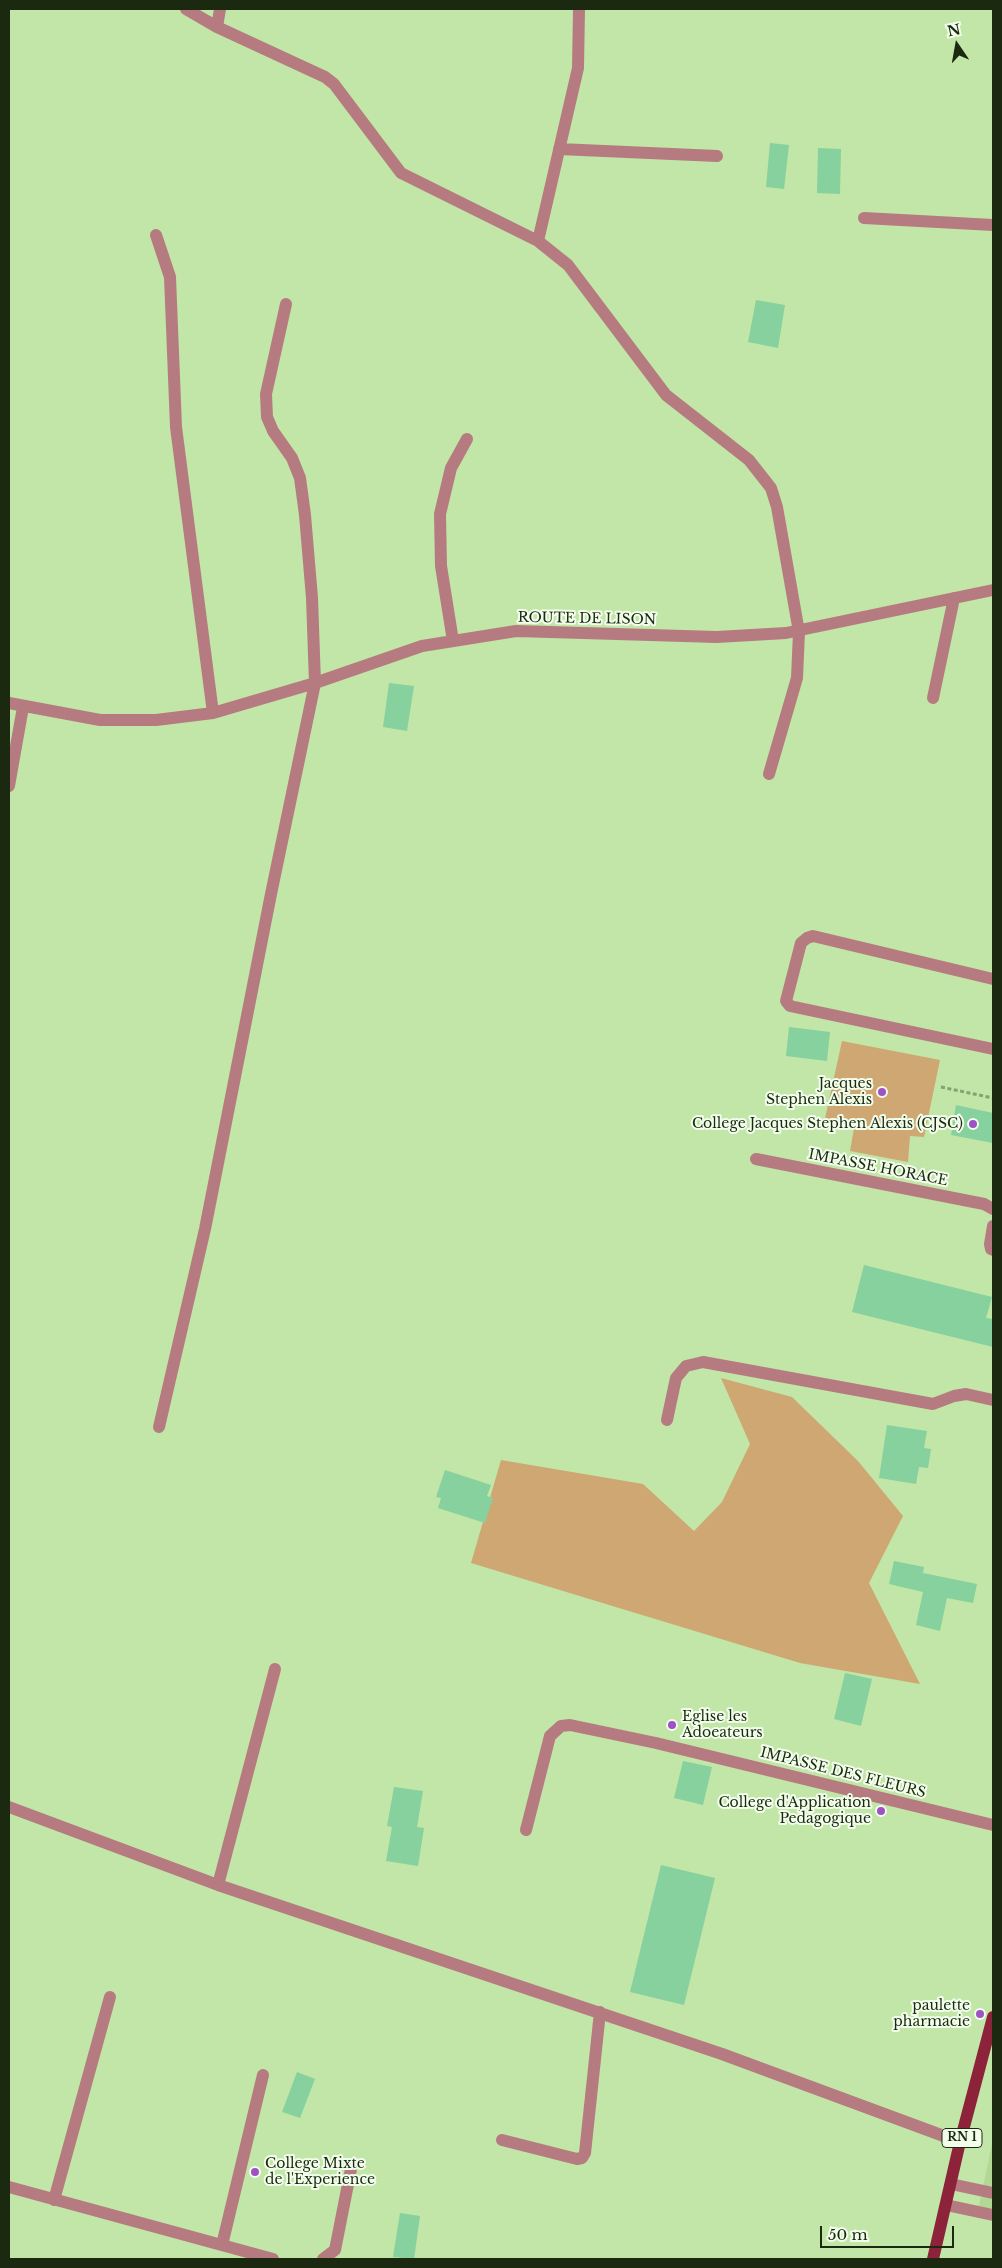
<!DOCTYPE html>
<style>
body{margin:0}
#map{position:relative;width:1002px;height:2268px;overflow:hidden;background:#c1e6a7;font-family:"Libre Baskerville",serif}
canvas{display:block}
.frame{position:absolute;inset:0;border:10px solid #1b2911;pointer-events:none}
.north{position:absolute;left:932px;top:20px;width:50px;height:50px;-webkit-text-stroke:4px #f2feeb;paint-order:stroke;rotate:348deg;font-size:14px;font-weight:700;line-height:20px;text-align:center;color:#1b2911}
.north::after{content:'';display:block;margin:auto;width:18px;height:22px;background:#1b2911;clip-path:polygon(50% 0,100% 100%,50% 72%,0 100%)}
.scale{position:absolute;left:820px;top:2226px;width:134px;height:22px;box-sizing:border-box;border:2px solid #1b2911;border-top:0;padding-left:6px;font-size:15px;line-height:18px;white-space:nowrap;color:#1b2911;-webkit-text-stroke:4px #f2feeb;paint-order:stroke}
</style>
<div id="map">
<canvas width="1002" height="2268"></canvas>
<div class="frame"></div>
<div class="north">N</div>
<div class="scale">50 m</div>
</div>
<script>
const context = document.querySelector('canvas').getContext('2d');
context.lineJoin = 'round';
function paint(path, color) { context.fillStyle = color; context.fill(path, 'evenodd'); }
const shape = rows => new Path2D(rows.map(r => 'M' + r).join(''));
function strokePath(path, color, width, dash) { context.strokeStyle = color; context.lineWidth = width; context.lineCap = dash ? 'butt' : 'round'; context.setLineDash(dash || []); context.stroke(path); }
function label(font, color, halo, rows, align = 'center') {
  context.font = font + ' "Libre Baskerville",serif'; context.lineWidth = 4; context.setLineDash([]); context.textBaseline = 'middle'; context.strokeStyle = halo; context.fillStyle = color; for (const [text, x, y, turn = 0] of rows) {
    context.save(); context.translate(x, y); context.rotate((+turn || 0) * Math.PI / 180); context.textAlign = isNaN(turn) ? turn : align; if (halo) context.strokeText(text, 0, 0); context.fillText(text, 0, 0); context.restore();
  }
}
paint(shape([
 [993,2139,993,2209,979,2206]
]), '#b1d995');
paint(shape([
 [842,1041,940,1060,924,1137,910,1136,908,1162,850,1151,854,1128,824,1123],
 [721,1378,792,1397,858,1461,903,1516,869,1583,920,1684,800,1663,471,1563,501,1460,643,1484,694,1531,722,1502,750,1444]
]), '#cfa772');
paint(shape([
 [770,143,789,145,784,189,766,187],
 [818,148,841,149,840,194,817,193],
 [756,300,785,305,778,348,748,342],
 [389,683,414,686,407,731,383,727],
 [789,1027,830,1032,827,1061,786,1056],
 [956,1105,993,1113,993,1143,951,1135],
 [864,1265,992,1297,986,1318,993,1319,993,1347,852,1312],
 [887,1425,927,1431,924,1448,931,1449,928,1468,919,1467,916,1484,879,1478],
 [445,1470,491,1485,487,1496,493,1498,485,1523,438,1508,441,1498,436,1497],
 [894,1561,924,1567,923,1573,977,1584,973,1603,947,1598,940,1631,916,1625,923,1592,889,1584],
 [845,1673,872,1679,861,1726,834,1719],
 [683,1761,712,1767,703,1805,674,1798],
 [394,1787,423,1791,417,1827,424,1828,418,1866,386,1861,392,1827,387,1826],
 [661,1865,715,1878,684,2005,630,1992],
 [297,2072,315,2079,300,2118,282,2112],
 [400,2213,420,2216,414,2259,393,2257]
]), '#86d19d');
strokePath(shape([
 [941,1087,993,1098]
]), '#85a271', 3, [4, 2.5]);
strokePath(shape([
 [186,9,217,27,325,77,334,84,401,173,538,241,568,265,666,395,749,460,771,488,777,507,799,632,797,678,769,774],
 [217,27,220,9],
 [559,149,717,156],
 [864,218,993,225],
 [156,235,170,277,176,427,213,713],
 [538,241,578,68,579,9],
 [453,641,441,566,440,514,451,468,467,439],
 [933,698,954,598],
 [9,703,100,720,156,720,213,713,315,683,422,646,516,631,717,637,786,633,993,590],
 [9,786,23,707],
 [993,979,813,936,807,938,801,943,786,1001,790,1006,993,1049],
 [756,1159,984,1204,993,1209],
 [993,1226,990,1244,991,1249,993,1250],
 [667,1420,676,1378,686,1366,703,1362,933,1404,954,1396,966,1394,993,1400],
 [159,1427,205,1229,271,894,315,683,312,598,305,515,300,478,292,458,273,431,267,417,266,394,286,304],
 [9,1807,218,1885,722,2054,960,2142],
 [526,1830,550,1736,561,1726,570,1725,656,1743,993,1825],
 [218,1885,275,1669],
 [502,2140,577,2159,582,2158,585,2153,600,2012],
 [951,2184,993,2193],
 [9,2187,273,2259],
 [54,2200,110,1997],
 [946,2205,993,2215],
 [222,2245,263,2075],
 [323,2259,335,2250,351,2169]
]), '#b67b80', 12);
strokePath(shape([
 [933,2259,960,2142,993,2017]
]), '#8d233a', 12);
for (const [x, y, r, color] of [
 [882,1092,5,"#9e52c4"],
 [973,1124,5,"#9e52c4"],
 [672,1725,5,"#9e52c4"],
 [881,1811,5,"#9e52c4"],
 [980,2014,5,"#9e52c4"],
 [255,2172,5,"#9e52c4"]
]) { const dot = new Path2D(); dot.arc(x, y, r, 0, 2 * Math.PI); context.fillStyle = color; context.fill(dot); strokePath(dot, '#f2feeb', 2); }
for (const [x, y, w] of [
 [962,2138,40]
]) { const box = new Path2D(); box.roundRect(x - w / 2, y - 9.5, w, 19, 4); context.fillStyle = '#f2feeb'; context.fill(box); strokePath(box, '#1b2911', 1); }
label('bold 12px', '#1b2911', null, [
 ["RN 1",962,2138]
]);
label('14px', '#1b2911', '#f2feeb', [
 ["ROUTE DE LISON",587,619,1],
 ["IMPASSE HORACE",878,1168,11],
 ["IMPASSE DES FLEURS",843,1773,14]
]);
label('14px', '#1b2911', '#f2feeb', [
 ["Jacques",872,1084],
 ["Stephen Alexis",872,1100],
 ["College Jacques Stephen Alexis (CJSC)",963,1124],
 ["Eglise les",682,1717,"left"],
 ["Adoeateurs",682,1733,"left"],
 ["College d'Application",871,1803],
 ["Pedagogique",871,1819],
 ["paulette",970,2006],
 ["pharmacie",970,2022],
 ["College Mixte",265,2164,"left"],
 ["de l'Experience",265,2180,"left"]
], 'right');
</script>
